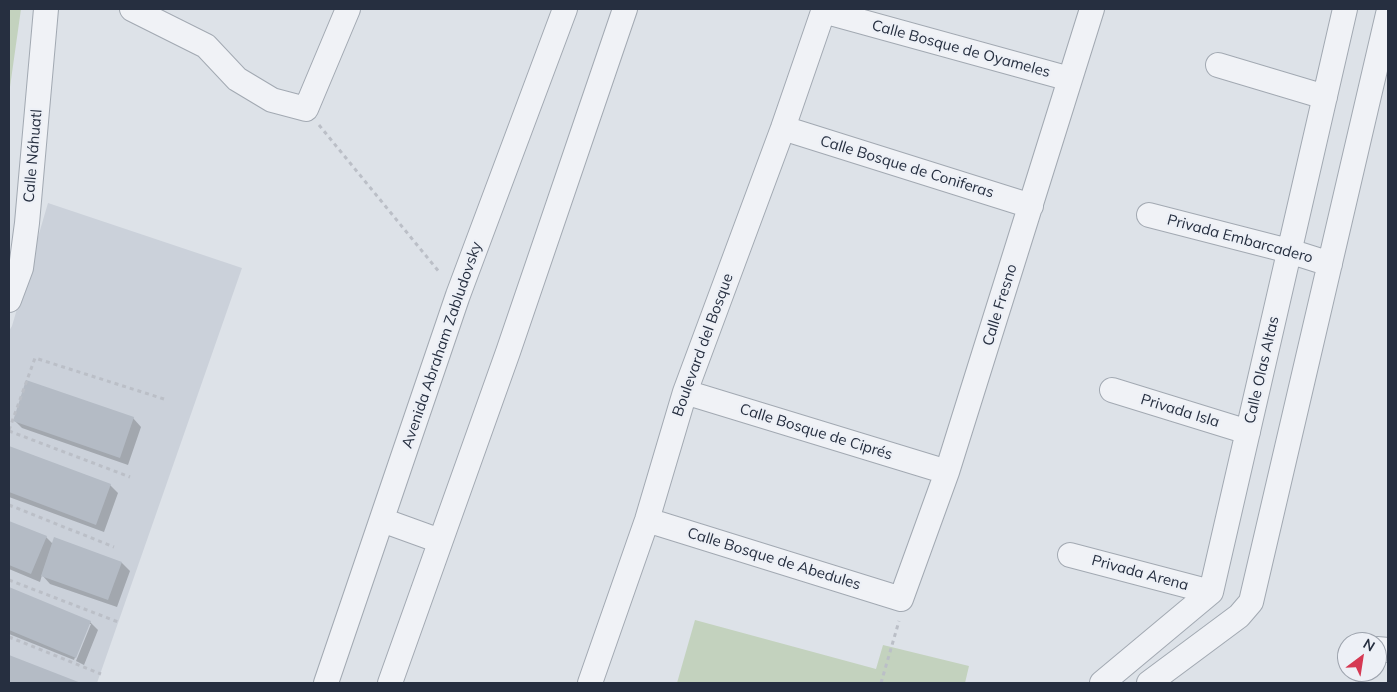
<!DOCTYPE html>
<meta charset="utf-8">
<style>
body{margin:0}
#map{position:relative;width:1397px;height:692px;overflow:hidden;background:#dde2e8;font-family:Mulish,sans-serif}
canvas{display:block}
.frame{position:absolute;inset:0;border:10px solid #262f40;pointer-events:none}
.north{position:absolute;left:1337px;top:632px;width:50px;height:50px;box-sizing:border-box;background:#edf0f6;border:1px solid #9da3ad;border-radius:50%;rotate:31deg;font-size:14px;font-weight:700;line-height:20px;text-align:center;color:#262f40}
.north::after{content:'';display:block;margin:auto;width:18px;height:22px;background:#d63953;clip-path:polygon(50% 0,100% 100%,50% 72%,0 100%)}
</style>
<div id="map">
<canvas width="1397" height="692"></canvas>
<div class="frame"></div>
<div class="north">N</div>
</div>
<script>
const context = document.querySelector('canvas').getContext('2d');
context.lineJoin = 'round';
function paint(path, color) { context.fillStyle = color; context.fill(path, 'evenodd'); }
const shape = rows => new Path2D(rows.map(r => 'M' + r).join(''));
function strokePath(path, color, width, dash) { context.strokeStyle = color; context.lineWidth = width; context.lineCap = dash ? 'butt' : 'round'; context.setLineDash(dash || []); context.stroke(path); }
function label(font, color, halo, rows, align = 'center') {
  context.font = font + ' Mulish,sans-serif'; context.lineWidth = 4.5; context.setLineDash([]); context.textBaseline = 'middle'; context.strokeStyle = halo; context.fillStyle = color; for (const [text, x, y, turn = 0] of rows) {
    context.save(); context.translate(x, y); context.rotate((+turn || 0) * Math.PI / 180); context.textAlign = isNaN(turn) ? turn : align; if (halo) context.strokeText(text, 0, 0); context.fillText(text, 0, 0); context.restore();
  }
}
paint(shape([
 [48,203,242,268,97,683,9,683,9,331,12,326]
]), '#cbd1da');
paint(shape([
 [9,9,21,9,9,94],
 [695,620,876,669,883,645,969,666,965,683,677,683]
]), '#c3d2be');
paint(shape([
 [133,418,141,427,128,465,22,428,14,420],
 [9,447,110,485,118,493,104,532,9,497],
 [9,522,46,537,53,544,122,563,130,571,117,607,50,584,42,575,40,582,9,569],
 [9,589,90,622,98,630,84,665,76,661,91,624,88,624,74,660,9,634],
 [9,656,78,683,9,683]
]), '#0003');
paint(shape([
 [26,380,134,417,120,458,13,421],
 [9,446,111,484,96,525,9,492],
 [9,521,47,536,31,574,9,565],
 [54,537,122,562,108,600,41,576],
 [9,587,91,621,76,658,9,630],
 [9,655,81,683,9,683]
]), '#b4bbc5');
const street = shape([
 [132,9,206,46,237,79,272,100,306,109,348,9],
 [823,11,1070,79],
 [1218,65,1325,97],
 [783,128,1031,206],
 [1149,215,1289,251,1330,264],
 [9,300,21,268,27,223,46,9],
 [1112,390,1248,432],
 [685,392,947,472],
 [382,520,440,541],
 [647,520,901,599,947,472,1092,9],
 [1070,555,1211,592],
 [1377,649,1388,650],
 [326,683,458,295,565,9],
 [390,683,508,352,625,9],
 [590,683,647,520,685,392,783,128,824,9],
 [1102,683,1211,592,1345,9],
 [1149,683,1239,616,1251,602,1388,14]
]);
strokePath(street, '#a2a9b2', 26);
strokePath(shape([
 [319,125,440,273],
 [9,430,35,358,164,399],
 [9,431,130,477],
 [9,505,114,547],
 [9,580,118,622],
 [9,637,101,674],
 [881,683,899,621]
]), '#bbbfc7', 3, [4, 4]);
strokePath(street, '#f0f2f6', 24);
label('15px', '#262f40', '#edf0f6', [
 ["Calle Bosque de Oyameles",961,49,15],
 ["Calle Náhuatl",33,156,-85],
 ["Calle Bosque de Coniferas",907,167,17],
 ["Privada Embarcadero",1240,239,15],
 ["Calle Fresno",1000,305,-73],
 ["Avenida Abraham Zabludovsky",442,345,-71],
 ["Boulevard del Bosque",703,345,-70],
 ["Calle Olas Altas",1262,370,-77],
 ["Privada Isla",1180,411,17],
 ["Calle Bosque de Ciprés",816,432,17],
 ["Calle Bosque de Abedules",774,559,17],
 ["Privada Arena",1140,573,15]
]);
</script>
